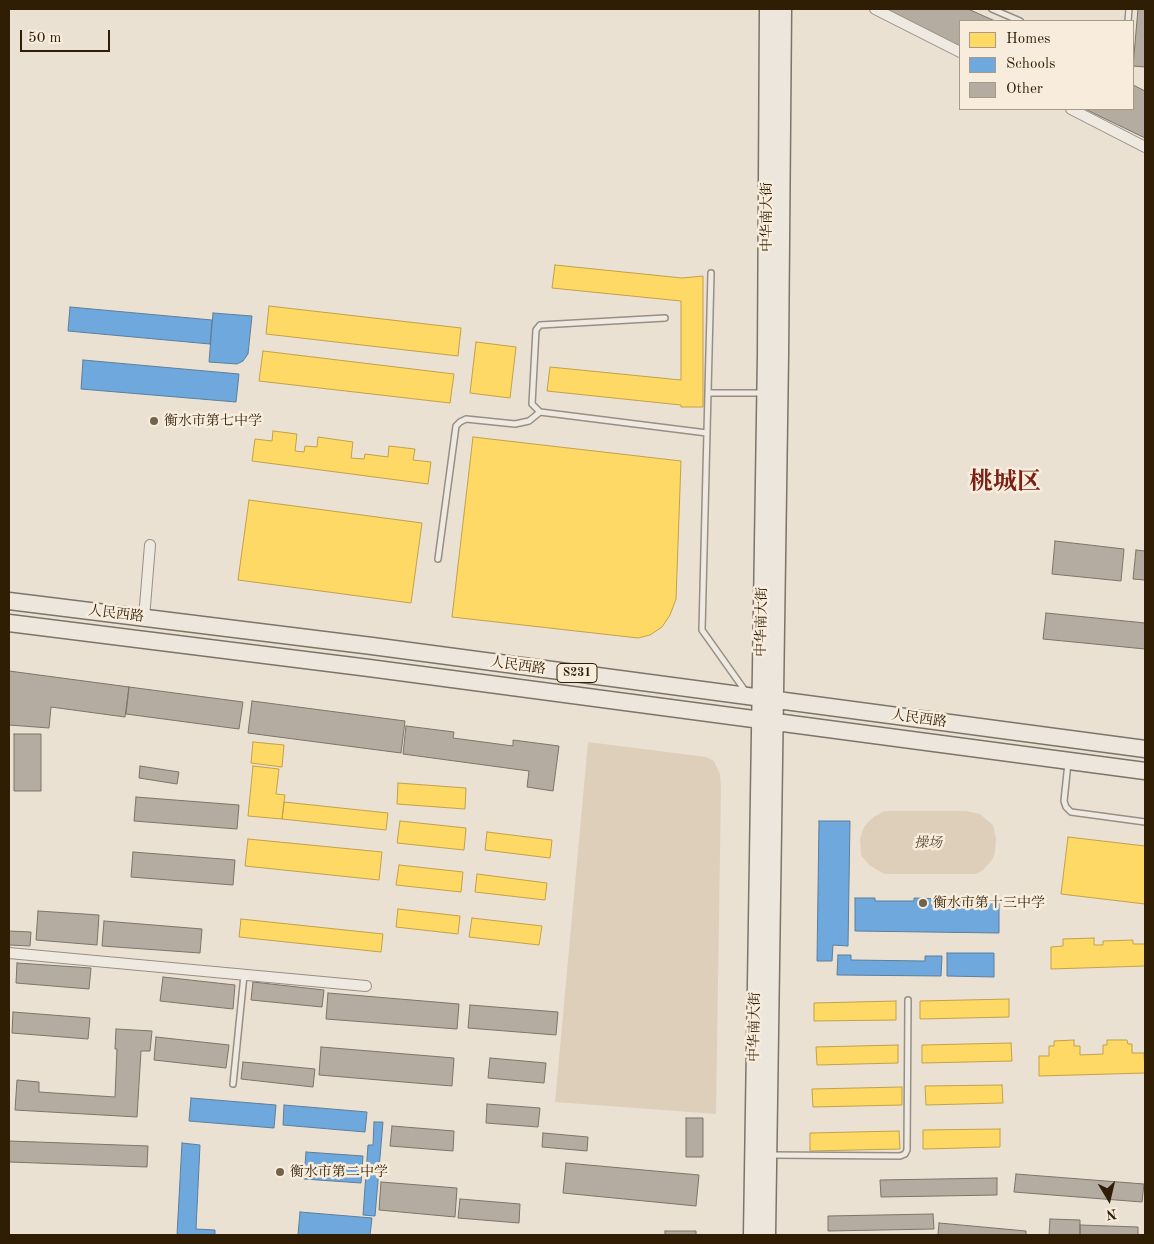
<!DOCTYPE html>
<meta charset="utf-8">
<style>
body{margin:0}
#map{position:relative;width:1154px;height:1244px;overflow:hidden;background:#ebe1d3;font-family:"Old Standard TT",serif}
canvas{display:block}
.frame{position:absolute;inset:0;border:10px solid #2f1d04;pointer-events:none}
.legend{position:absolute;left:959px;top:20px;width:175px;height:90px;box-sizing:border-box;background:#f8eddc;border:1px solid #a89a86;margin:0;padding:6px 9px;list-style:none;font-size:15px;color:#2f1d04}
.legend li{display:flex;align-items:center;gap:10px;height:25px}
.legend b{width:25px;border:1px solid #a89a86}
.north{position:absolute;left:1084px;top:1174px;width:50px;height:50px;-webkit-text-stroke:4px #f8eddc;paint-order:stroke;rotate:171deg;font-size:14px;font-weight:700;line-height:20px;text-align:center;color:#2f1d04}
.north::after{content:'';display:block;margin:auto;width:18px;height:22px;background:#2f1d04;clip-path:polygon(50% 0,100% 100%,50% 72%,0 100%)}
.scale{position:absolute;left:20px;top:30px;width:90px;height:22px;box-sizing:border-box;border:2px solid #2f1d04;border-top:0;padding-left:6px;font-size:15px;line-height:18px;white-space:nowrap;color:#2f1d04;-webkit-text-stroke:4px #f8eddc;paint-order:stroke}
</style>
<div id="map">
<canvas width="1154" height="1244"></canvas>
<div class="frame"></div>
<ul class="legend">
<li><b style="height:14px;background:#ffd966"></b>Homes</li>
<li><b style="height:14px;background:#6fa8dc"></b>Schools</li>
<li><b style="height:14px;background:#b5aca1"></b>Other</li>
</ul>
<div class="north">N</div>
<div class="scale">50 m</div>
</div>
<script>
const context = document.querySelector('canvas').getContext('2d');
context.lineJoin = 'round';
function paint(path, color) { context.fillStyle = color; context.fill(path, 'evenodd'); }
const shape = rows => new Path2D(rows.map(r => 'M' + r).join(''));
function strokePath(path, color, width, dash) { context.strokeStyle = color; context.lineWidth = width; context.lineCap = dash ? 'butt' : 'round'; context.setLineDash(dash || []); context.stroke(path); }
function label(font, color, halo, rows, align = 'center') {
  context.font = font + ' "Old Standard TT","Noto Serif SC",serif'; context.lineWidth = 5; context.setLineDash([]); context.textBaseline = 'middle'; context.strokeStyle = halo; context.fillStyle = color; for (const [text, x, y, turn = 0] of rows) {
    context.save(); context.translate(x, y); context.rotate((+turn || 0) * Math.PI / 180); context.textAlign = isNaN(turn) ? turn : align; if (halo) context.strokeText(text, 0, 0); context.fillText(text, 0, 0); context.restore();
  }
}
paint(shape([
 [588,742,706,757,714,761,720,774,721,788,716,1114,555,1102],
 [885,811,966,811,980,814,993,825,996,839,995,853,992,860,983,870,976,874,884,874,869,865,861,855,860,838,864,827,868,822,875,816]
]), '#decfbb');
const homes = shape([
 [555,265,682,278,703,276,703,407,681,407,681,405,547,391,550,367,681,380,681,301,552,288,555,265],
 [269,306,461,328,458,356,266,334,269,306],
 [476,342,516,347,510,398,470,393,476,342],
 [263,351,454,374,450,403,259,381,263,351],
 [273,431,297,434,295,451,304,452,305,446,317,447,318,437,353,442,351,458,364,459,365,454,388,457,389,446,415,449,413,460,431,462,428,484,252,461,255,439,272,441,273,431],
 [473,437,681,461,676,599,670,615,662,627,650,635,638,638,452,617,473,437],
 [249,500,422,523,411,603,238,580,249,500],
 [253,742,284,745,282,767,251,763,253,742],
 [253,766,279,769,276,794,285,795,282,819,248,816,253,766],
 [398,783,466,788,465,809,397,804,398,783],
 [284,802,388,813,386,830,282,819,284,802],
 [400,821,466,828,464,850,397,843,400,821],
 [487,832,552,840,550,858,485,850,487,832],
 [1068,837,1145,846,1145,904,1061,894,1068,837],
 [248,839,382,852,379,880,245,866,248,839],
 [399,865,463,872,461,892,396,885,399,865],
 [477,874,547,883,545,900,475,892,477,874],
 [398,909,460,916,458,934,396,927,398,909],
 [472,918,542,926,539,945,469,937,472,918],
 [241,919,383,934,381,952,239,937,241,919],
 [1094,938,1094,945,1103,945,1103,941,1133,940,1133,944,1145,944,1145,966,1051,969,1051,947,1063,946,1063,939,1094,938],
 [1009,999,1009,1017,920,1019,920,1001,1009,999],
 [896,1001,896,1020,814,1021,814,1003,896,1001],
 [1074,1040,1074,1046,1080,1046,1080,1055,1103,1054,1103,1045,1107,1045,1107,1040,1127,1040,1128,1044,1132,1044,1132,1053,1144,1053,1145,1073,1039,1076,1039,1056,1049,1056,1049,1046,1054,1046,1054,1041,1074,1040],
 [1011,1043,1012,1061,922,1063,922,1045,1011,1043],
 [898,1045,898,1063,817,1065,816,1047,898,1045],
 [1002,1085,1003,1103,926,1105,925,1086,1002,1085],
 [902,1087,902,1105,813,1107,812,1089,902,1087],
 [1000,1129,1000,1147,923,1149,923,1130,1000,1129],
 [899,1131,900,1149,810,1151,810,1133,899,1131]
]);
paint(homes, '#ffd966');
strokePath(homes, '#c1a149', 1);
const schools = shape([
 [70,307,212,320,210,344,68,331,70,307],
 [213,313,252,316,248,354,243,361,237,364,209,362,213,313],
 [83,360,239,374,236,402,81,389,83,360],
 [819,821,850,821,848,946,833,945,832,961,817,961,819,821],
 [855,898,875,898,875,901,914,901,914,898,947,899,947,902,981,902,981,899,999,899,999,933,855,931,855,898],
 [947,953,994,953,994,977,947,976,947,953],
 [838,955,851,955,851,960,925,961,925,956,942,956,941,976,837,975,838,955],
 [191,1098,276,1105,274,1128,189,1121,191,1098],
 [284,1105,367,1112,365,1132,283,1125,284,1105],
 [374,1122,383,1122,375,1216,363,1215,368,1145,373,1145,374,1122],
 [182,1143,200,1145,196,1229,215,1230,215,1235,177,1235,182,1143],
 [306,1152,363,1156,361,1183,304,1179,306,1152],
 [300,1212,372,1218,370,1235,298,1235,300,1212]
]);
paint(schools, '#6fa8dc');
strokePath(schools, '#5c7e9b', 1);
const building = shape([
 [882,9,968,9,995,21,960,21,960,47,882,9],
 [1138,9,1145,9,1145,67,1133,66,1138,9],
 [1133,85,1145,91,1145,138,1085,109,1133,109,1133,85],
 [1055,541,1124,549,1121,581,1052,574,1055,541],
 [1136,550,1145,551,1145,580,1133,579,1136,550],
 [1046,613,1145,623,1145,649,1043,639,1046,613],
 [9,671,129,687,125,717,51,707,49,728,9,725,9,671],
 [129,687,243,702,239,729,126,714,129,687],
 [252,701,405,721,401,753,248,733,252,701],
 [406,726,454,732,453,738,513,746,513,740,559,746,553,791,527,787,529,771,403,754,406,726],
 [14,734,41,734,41,791,14,791,14,734],
 [140,766,179,772,177,784,139,778,140,766],
 [136,797,239,805,237,829,134,821,136,797],
 [133,852,235,860,233,885,131,877,133,852],
 [38,911,99,915,97,945,36,940,38,911],
 [104,921,202,929,200,953,102,946,104,921],
 [9,931,31,932,30,946,9,945,9,931],
 [17,963,91,968,89,989,16,983,17,963],
 [163,977,235,985,233,1009,160,1001,163,977],
 [253,982,324,990,322,1007,251,1000,253,982],
 [328,993,459,1004,457,1029,326,1019,328,993],
 [470,1005,558,1012,556,1035,468,1028,470,1005],
 [13,1012,90,1018,88,1039,12,1033,13,1012],
 [116,1029,152,1031,150,1051,141,1051,137,1117,15,1110,17,1080,39,1082,39,1092,115,1097,117,1049,115,1049,116,1029],
 [156,1037,229,1045,226,1068,154,1060,156,1037],
 [321,1047,454,1058,452,1086,319,1075,321,1047],
 [490,1058,546,1063,544,1083,488,1078,490,1058],
 [243,1062,315,1069,313,1087,241,1079,243,1062],
 [487,1104,540,1108,538,1127,486,1123,487,1104],
 [686,1118,703,1118,703,1157,686,1157,686,1118],
 [392,1126,454,1131,453,1151,390,1146,392,1126],
 [543,1133,588,1137,587,1151,542,1147,543,1133],
 [9,1141,148,1146,147,1167,9,1162,9,1141],
 [566,1163,699,1175,696,1206,563,1193,566,1163],
 [1016,1174,1144,1184,1142,1202,1014,1192,1016,1174],
 [997,1178,997,1195,881,1197,880,1180,997,1178],
 [381,1182,457,1188,455,1217,379,1210,381,1182],
 [460,1199,520,1204,519,1223,458,1218,460,1199],
 [933,1214,934,1229,828,1231,828,1216,933,1214],
 [1050,1219,1080,1220,1080,1235,1049,1235,1050,1219],
 [939,1223,1026,1231,1026,1235,938,1235,939,1223],
 [1080,1225,1138,1227,1138,1235,1080,1235,1080,1225],
 [665,1231,696,1231,696,1235,665,1235,665,1231]
]);
paint(building, '#b5aca1');
strokePath(building, '#7c7469', 1);
const service = shape([
 [992,9,1020,21],
 [1128,21,1129,9],
 [711,273,702,630,746,692],
 [665,318,540,325,536,330,532,404,540,412,707,433],
 [708,393,762,393],
 [438,559,456,426,460,422,466,419,515,424,529,421,540,412],
 [1068,763,1064,801,1066,807,1071,812,1145,822],
 [233,1084,244,975],
 [771,1155,900,1156,905,1154,907,1150,908,1000]
]);
const minor = shape([
 [875,9,960,52],
 [1071,109,1145,147],
 [144,618,150,545],
 [9,953,366,986]
]);
const primary = shape([
 [9,601,372,646,1145,749],
 [9,623,369,668,1145,771],
 [752,1235,766,355,768,9],
 [767,1235,780,356,783,9]
]);
strokePath(service, '#978f84', 8);
strokePath(minor, '#978f84', 12);
strokePath(primary, '#7c7469', 19);
strokePath(service, '#eeeae2', 5);
strokePath(minor, '#eeeae2', 10);
strokePath(primary, '#ece6dd', 16);
for (const [x, y, r, color] of [
 [154,421,5,"#71624c"],
 [923,903,5,"#71624c"],
 [280,1172,5,"#71624c"]
]) { const dot = new Path2D(); dot.arc(x, y, r, 0, 2 * Math.PI); context.fillStyle = color; context.fill(dot); strokePath(dot, '#f8eddc', 2); }
for (const [x, y, w] of [
 [577,673,40]
]) { const box = new Path2D(); box.roundRect(x - w / 2, y - 9.5, w, 19, 4); context.fillStyle = '#f8eddc'; context.fill(box); strokePath(box, '#2f1d04', 1); }
label('bold 12px', '#2f1d04', null, [
 ["S231",577,673]
]);
label('14px', '#2f1d04', '#f8eddc', [
 ["中华南大街",767,217,-90],
 ["人民西路",116,614,7],
 ["中华南大街",762,622,-89],
 ["人民西路",518,666,8],
 ["人民西路",919,719,8],
 ["中华南大街",755,1027,-89]
]);
label('14px', '#2f1d04', '#f8eddc', [
 ["衡水市第七中学",164,421],
 ["衡水市第十三中学",933,903],
 ["衡水市第二中学",290,1172]
], 'left');
label('italic 14px', '#604e35', '#f8eddc', [
 ["操场",928,843]
]);
label('bold 24px', '#7a1f14', '#f8eddc', [
 ["桃城区",1005,483]
]);
</script>
